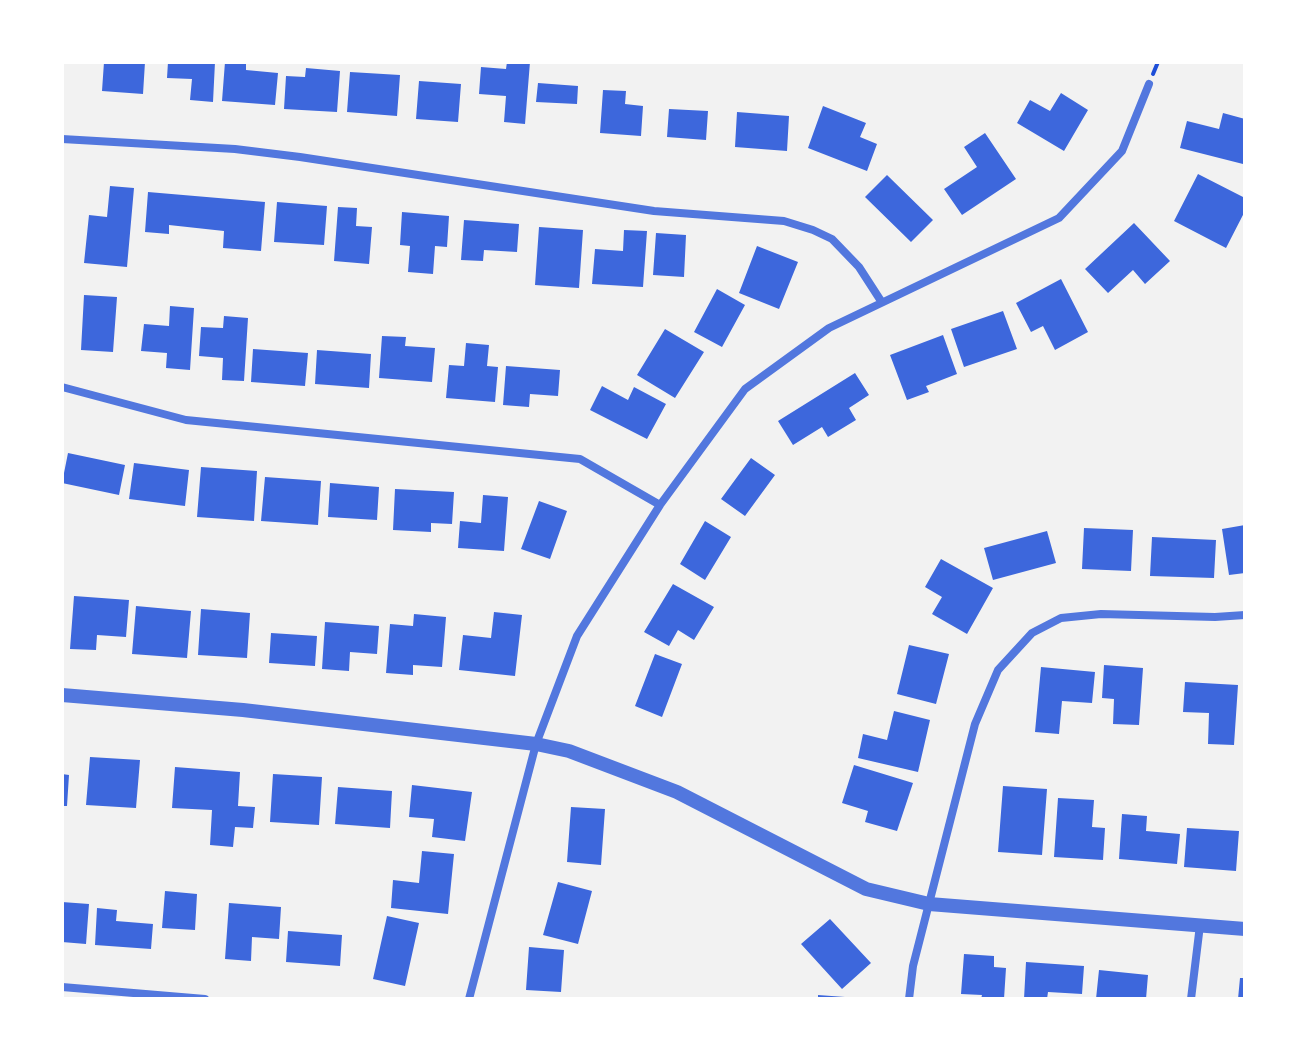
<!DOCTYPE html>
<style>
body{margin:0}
#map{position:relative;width:1307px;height:1061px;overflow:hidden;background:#f2f2f2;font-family:Manrope,sans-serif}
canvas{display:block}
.frame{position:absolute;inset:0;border:64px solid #fff;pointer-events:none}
</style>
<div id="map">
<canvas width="1307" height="1061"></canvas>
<div class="frame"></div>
</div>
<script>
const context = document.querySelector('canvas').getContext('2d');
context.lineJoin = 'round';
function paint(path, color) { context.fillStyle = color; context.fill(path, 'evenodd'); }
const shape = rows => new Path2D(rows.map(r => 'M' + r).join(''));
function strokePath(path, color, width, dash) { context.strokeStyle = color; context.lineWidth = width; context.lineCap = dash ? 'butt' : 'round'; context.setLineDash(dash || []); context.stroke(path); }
paint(shape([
 [104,62,145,62,143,94,102,91],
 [168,62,215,62,213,102,190,100,192,79,167,78],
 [225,62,246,63,246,70,278,73,275,105,222,101],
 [507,62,530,62,525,124,504,122,506,96,479,94,481,67,506,69],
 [306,68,340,71,337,112,284,109,286,76,305,77],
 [350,72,400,75,397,116,347,112],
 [419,81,461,84,458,122,416,119],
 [538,83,578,86,577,104,536,102],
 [603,90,626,91,625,104,643,106,641,136,600,133],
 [1061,93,1088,110,1064,151,1017,123,1030,100,1050,111],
 [823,106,866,123,860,137,877,144,867,171,808,148],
 [669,109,708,111,706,140,667,137],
 [737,112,789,116,787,151,735,147],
 [1223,113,1245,119,1243,164,1180,148,1187,121,1219,129],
 [985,133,1016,179,962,215,944,189,977,167,964,147],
 [1198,174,1245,198,1245,211,1226,248,1174,221],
 [887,175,933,220,911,242,865,197],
 [110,186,134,188,127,267,84,263,89,215,107,217],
 [148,192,265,202,261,251,223,248,224,231,169,225,169,234,145,232],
 [277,202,327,206,324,245,274,242],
 [338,207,357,208,356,226,372,227,369,264,334,261],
 [402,212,449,216,447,247,435,246,433,274,408,272,410,246,400,245],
 [464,220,519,224,517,252,484,250,483,261,461,260],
 [1134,223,1170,261,1145,284,1133,270,1108,293,1085,269],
 [539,227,583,230,579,288,535,285],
 [624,230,647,231,643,287,592,284,595,249,623,251],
 [656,233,686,235,684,277,653,275],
 [757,246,798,262,779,309,739,293],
 [1061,279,1088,332,1055,350,1043,326,1031,332,1016,303],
 [717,289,745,305,722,347,694,332],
 [84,295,117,297,113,352,81,350],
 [170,306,194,308,190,370,166,368,167,353,141,351,144,324,169,326],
 [1003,311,1017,349,964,367,951,329],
 [224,316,248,318,244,381,222,380,223,358,199,356,201,327,223,328],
 [665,329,704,352,675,398,637,375],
 [943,335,957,374,926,386,929,392,907,400,890,355],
 [382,336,406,337,405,346,435,348,432,382,379,378],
 [466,343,489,345,487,366,498,367,495,402,446,398,449,365,464,366],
 [253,349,308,353,305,386,251,382],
 [317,350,371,354,369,388,315,384],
 [506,366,560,370,558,396,530,394,529,407,503,405],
 [855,373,869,395,849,408,856,420,828,437,822,427,793,445,778,421],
 [602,386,628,400,634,387,666,404,647,439,590,410],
 [68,453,125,465,119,495,62,483],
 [751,458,775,475,745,516,721,499],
 [134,463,189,470,185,506,129,499],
 [201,467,257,471,254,521,197,517],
 [265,477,321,481,318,525,261,521],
 [330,483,379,487,377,520,328,517],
 [395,489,454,492,452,524,431,523,431,532,393,530],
 [483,495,508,497,504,551,458,548,460,521,481,523],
 [539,501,567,511,550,559,521,549],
 [705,521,731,537,705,580,680,564],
 [1245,525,1245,573,1229,575,1222,529],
 [1084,528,1133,530,1131,571,1082,569],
 [1047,531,1056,563,993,580,984,548],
 [1152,537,1216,540,1214,578,1150,576],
 [941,559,993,588,967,634,932,614,942,597,925,587],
 [673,584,714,607,694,640,678,630,669,646,644,632],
 [74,596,129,600,126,637,97,635,96,650,70,649],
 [136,606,191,611,187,658,132,654],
 [201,609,250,613,247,658,198,655],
 [494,612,522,615,515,676,459,670,463,635,491,638],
 [414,614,446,617,442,667,413,665,413,675,386,673,390,624,413,626],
 [325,622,379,626,377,654,350,652,349,671,322,669],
 [271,633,317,636,315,666,269,663],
 [909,645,949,654,936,704,897,694],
 [655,654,682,664,662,717,635,706],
 [1104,665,1143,668,1139,725,1113,724,1114,699,1102,698],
 [1041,667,1095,672,1092,703,1062,701,1059,734,1035,732],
 [1185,682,1238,685,1234,745,1208,744,1209,713,1183,712],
 [894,711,930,720,918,772,858,758,863,734,887,740],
 [90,757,140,760,136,808,86,805],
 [854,765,913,783,897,831,865,822,868,811,842,803],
 [175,767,240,772,238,806,255,807,253,828,235,827,233,847,210,845,212,810,172,808],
 [62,774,69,775,67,806,62,806],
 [273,774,322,777,319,825,270,822],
 [412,785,472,792,465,841,432,837,434,819,409,817],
 [1003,786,1047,789,1042,855,998,852],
 [338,787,392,791,390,828,335,824],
 [1058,798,1094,800,1092,827,1105,828,1103,860,1054,857],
 [571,807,605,809,601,865,567,862],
 [1122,814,1147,816,1146,831,1180,834,1177,864,1119,859],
 [1187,828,1239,831,1236,871,1184,867],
 [422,851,454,854,448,914,391,908,393,880,419,883],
 [558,882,592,891,578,944,543,935],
 [165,891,197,894,195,930,162,928],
 [62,902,89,904,86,944,62,942],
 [229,903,281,907,279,939,252,937,251,961,225,959],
 [97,908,117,910,116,921,153,924,151,949,95,945],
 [387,916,419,923,405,986,373,979],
 [830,919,871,963,842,989,801,944],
 [288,931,342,935,340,966,286,962],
 [529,947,564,950,561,992,526,990],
 [964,954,994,956,994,967,1006,968,1004,999,981,999,982,995,961,994],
 [1026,962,1084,966,1082,994,1048,992,1047,999,1024,999],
 [1099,970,1148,975,1146,999,1096,999],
 [1240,978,1245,978,1245,999,1238,999],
 [818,995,845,997,845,999,818,999]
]), '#3d67dc');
strokePath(shape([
 [1153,74,1158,62]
]), '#1d4ed8', 4);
strokePath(shape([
 [62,139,235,149,300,157,654,211,784,221,813,230,832,239,859,267,881,301],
 [62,387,186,420,580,459,660,505],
 [62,987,205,999],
 [469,999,536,744,577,636,660,505,745,389,829,328,1059,218,1122,151,1149,84],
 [909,999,913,966,975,724,998,670,1032,633,1061,618,1101,614,1215,617,1245,615],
 [1191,999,1200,925]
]), '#5277de', 8);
strokePath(shape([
 [62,695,243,710,536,744,569,751,677,792,866,889,929,904,1245,929]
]), '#5277de', 14);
</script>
